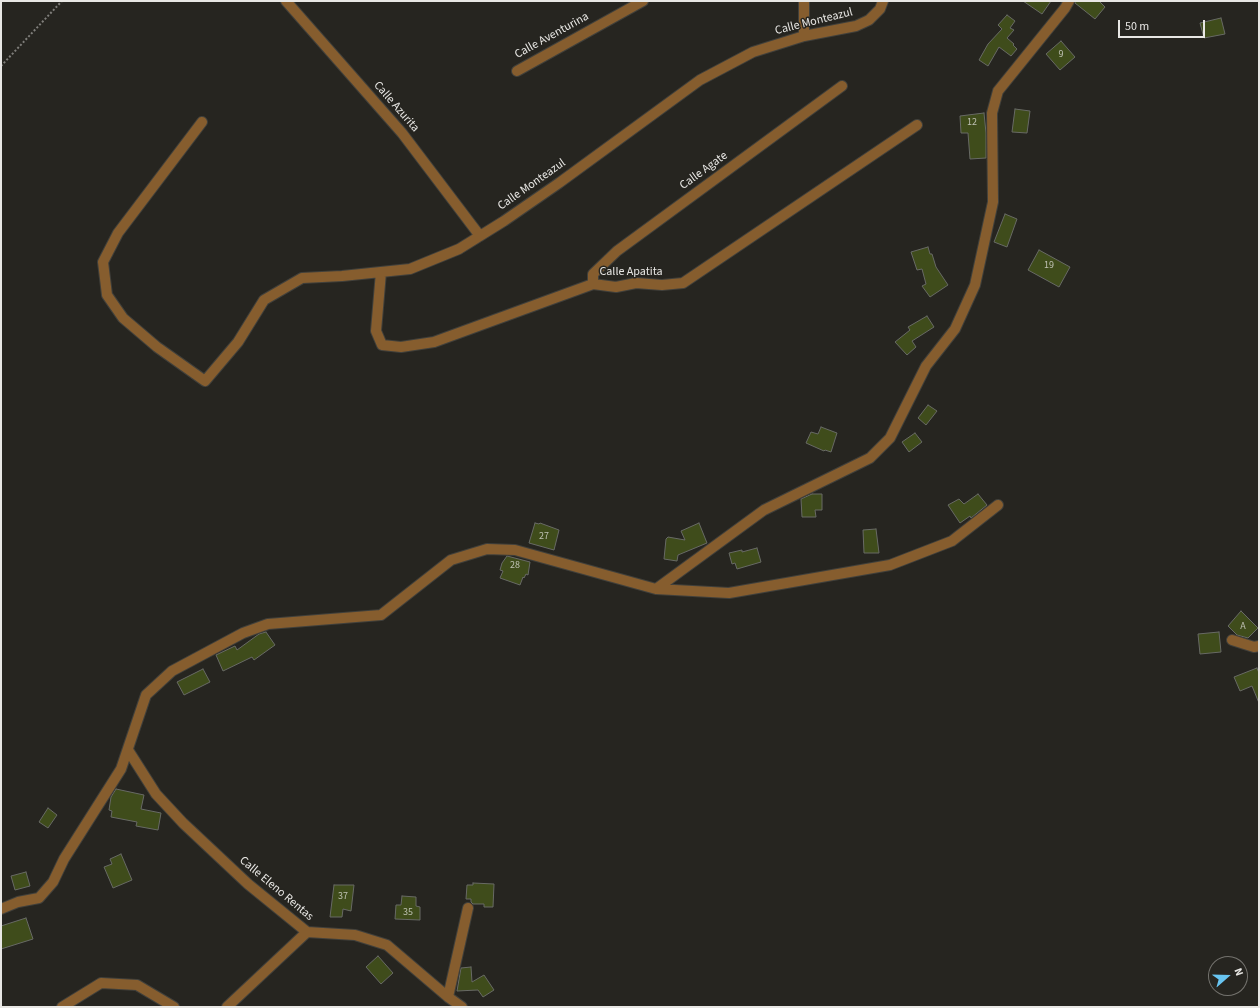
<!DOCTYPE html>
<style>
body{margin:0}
#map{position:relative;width:1260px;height:1008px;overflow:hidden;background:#262520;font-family:"Source Sans 3",sans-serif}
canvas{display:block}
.frame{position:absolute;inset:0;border:2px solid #e8e7e4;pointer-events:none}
.north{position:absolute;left:1208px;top:956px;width:40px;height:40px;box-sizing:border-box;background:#262520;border:1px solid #74736e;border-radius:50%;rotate:70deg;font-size:11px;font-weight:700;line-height:16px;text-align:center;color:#e8e7e4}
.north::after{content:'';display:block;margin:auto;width:14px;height:18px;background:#68c4f0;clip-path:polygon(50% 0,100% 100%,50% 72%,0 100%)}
.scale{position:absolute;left:1118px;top:20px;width:87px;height:18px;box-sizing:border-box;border:2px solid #e8e7e4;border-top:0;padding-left:5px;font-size:12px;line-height:14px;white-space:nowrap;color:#e8e7e4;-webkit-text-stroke:3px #262520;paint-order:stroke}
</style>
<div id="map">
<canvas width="1260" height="1008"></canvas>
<div class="frame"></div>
<div class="north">N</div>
<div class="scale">50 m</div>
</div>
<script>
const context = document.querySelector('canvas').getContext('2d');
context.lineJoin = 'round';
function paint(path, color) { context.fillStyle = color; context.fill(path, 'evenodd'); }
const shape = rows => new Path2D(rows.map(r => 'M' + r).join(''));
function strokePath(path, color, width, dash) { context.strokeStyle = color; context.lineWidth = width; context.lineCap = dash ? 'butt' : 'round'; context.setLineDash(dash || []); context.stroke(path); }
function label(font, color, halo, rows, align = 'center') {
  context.font = font + ' "Source Sans 3",sans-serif'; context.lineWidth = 3; context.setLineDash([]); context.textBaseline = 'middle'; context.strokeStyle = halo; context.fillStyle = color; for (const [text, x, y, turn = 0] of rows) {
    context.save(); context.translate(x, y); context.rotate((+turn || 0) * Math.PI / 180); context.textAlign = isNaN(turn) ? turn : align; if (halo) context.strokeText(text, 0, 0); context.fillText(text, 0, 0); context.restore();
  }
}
const building = shape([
 [1023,1,1051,1,1042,14,1023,1],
 [1075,1,1099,1,1105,7,1095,19,1075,3,1075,1],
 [1007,15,1015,21,1010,28,1014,30,1007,38,1014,44,1013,45,1017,49,1011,56,999,47,988,66,979,60,988,44,1002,29,998,25,1007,15],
 [1221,18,1225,34,1204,38,1200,23,1221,18],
 [1061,41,1075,57,1060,70,1046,54,1061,41],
 [1015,109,1030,111,1027,133,1012,132,1015,109],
 [984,113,986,133,986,158,970,159,968,133,961,133,960,116,984,113],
 [1005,214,1017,219,1007,247,994,242,1005,214],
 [928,247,930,254,932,254,936,267,948,285,930,297,922,286,926,284,922,269,917,270,911,252,928,247],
 [1039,250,1070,267,1059,287,1028,270,1039,250],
 [927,316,934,327,912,341,916,347,907,355,895,342,910,330,908,327,927,316],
 [928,405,937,411,926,425,918,418,928,405],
 [821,427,837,433,831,452,825,450,824,451,806,443,811,432,818,434,821,427],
 [915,433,922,442,909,452,902,442,915,433],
 [812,494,822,494,822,510,815,510,816,517,802,517,801,499,812,494],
 [978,494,987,505,971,518,970,516,960,523,948,505,959,499,964,504,978,494],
 [535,523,539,524,540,523,559,530,554,550,529,543,535,523],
 [699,523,707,543,678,555,677,561,664,559,666,539,668,537,685,540,681,531,699,523],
 [876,529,879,553,864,553,863,530,876,529],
 [757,548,761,562,737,569,735,563,732,564,729,553,742,550,742,552,757,548],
 [507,556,530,562,528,575,526,574,524,578,523,577,520,585,500,578,503,571,500,570,502,563,507,556],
 [1241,611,1258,628,1248,638,1237,635,1228,626,1241,611],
 [266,632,275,645,254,660,252,657,223,671,216,655,235,646,237,650,259,634,266,632],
 [1219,632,1221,652,1200,654,1198,634,1219,632],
 [1257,668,1259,673,1259,703,1252,686,1240,691,1234,677,1257,668],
 [203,669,210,682,184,695,177,682,203,669],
 [116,789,144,795,141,809,161,813,158,830,136,826,137,822,111,817,112,811,109,810,111,797,116,789],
 [48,808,57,815,48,828,39,822,48,808],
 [121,854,132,880,113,888,104,867,112,864,110,859,121,854],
 [26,872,30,886,15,890,11,876,26,872],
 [473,883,494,884,493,907,484,907,484,904,473,904,471,902,471,899,466,899,467,885,473,885,473,883],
 [334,885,354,885,351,911,343,909,342,917,330,917,334,885],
 [402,896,416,897,416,906,420,907,420,920,395,919,396,905,401,905,402,896],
 [26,918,33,939,1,949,1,926,26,918],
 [378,956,393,973,381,984,366,967,378,956],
 [471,967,472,982,484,975,494,990,483,997,478,990,457,991,461,968,471,967]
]);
paint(building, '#3f4c1b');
strokePath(building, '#686a65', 1);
const street = shape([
 [286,1,402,133,480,236],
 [804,1,804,36],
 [517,71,643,1],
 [202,122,118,233,103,262,107,295,123,318,157,347,205,381,238,342,264,300,302,278,342,276,410,269,459,249,504,221,559,183,700,80,753,52,804,36,856,26,869,20,880,9,883,1],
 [381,272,376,331,382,345,401,347,434,342,593,284,616,287,636,283,662,285,683,283,917,125],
 [593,284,593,274,617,251,842,86],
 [656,589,729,593,890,565,952,541,998,505],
 [1232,640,1254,647,1259,646],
 [128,750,156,794,183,823,248,884,307,932,355,935,387,945,448,997,462,1007],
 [1,909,18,902,39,898,53,882,64,859,121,769,146,695,172,671,243,633,268,624,381,615,451,560,487,549,515,550,656,589,764,510,870,458,890,438,926,366,955,329,975,285,993,202,992,113,998,91,1065,8,1069,1],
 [448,997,468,908],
 [62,1007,101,983,137,985,174,1007],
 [227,1007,307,932]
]);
strokePath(street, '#41403b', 12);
strokePath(shape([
 [1,66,62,1]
]), '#7f7e7a', 2, [2, 2]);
strokePath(street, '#865d2e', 10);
label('10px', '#bec0b2', null, [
 ["9",1061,55],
 ["12",972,123],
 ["19",1049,266],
 ["27",544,537],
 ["28",515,566],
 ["A",1243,627],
 ["37",343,897],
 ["35",408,913]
]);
label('12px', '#e8e7e4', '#262520', [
 ["Calle Monteazul",814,22,-14],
 ["Calle Aventurina",552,36,-29],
 ["Calle Azurita",396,107,49],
 ["Calle Agate",704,171,-36],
 ["Calle Monteazul",532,185,-35],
 ["Calle Apatita",631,272],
 ["Calle Eleno Rentas",276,889,40]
]);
</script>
